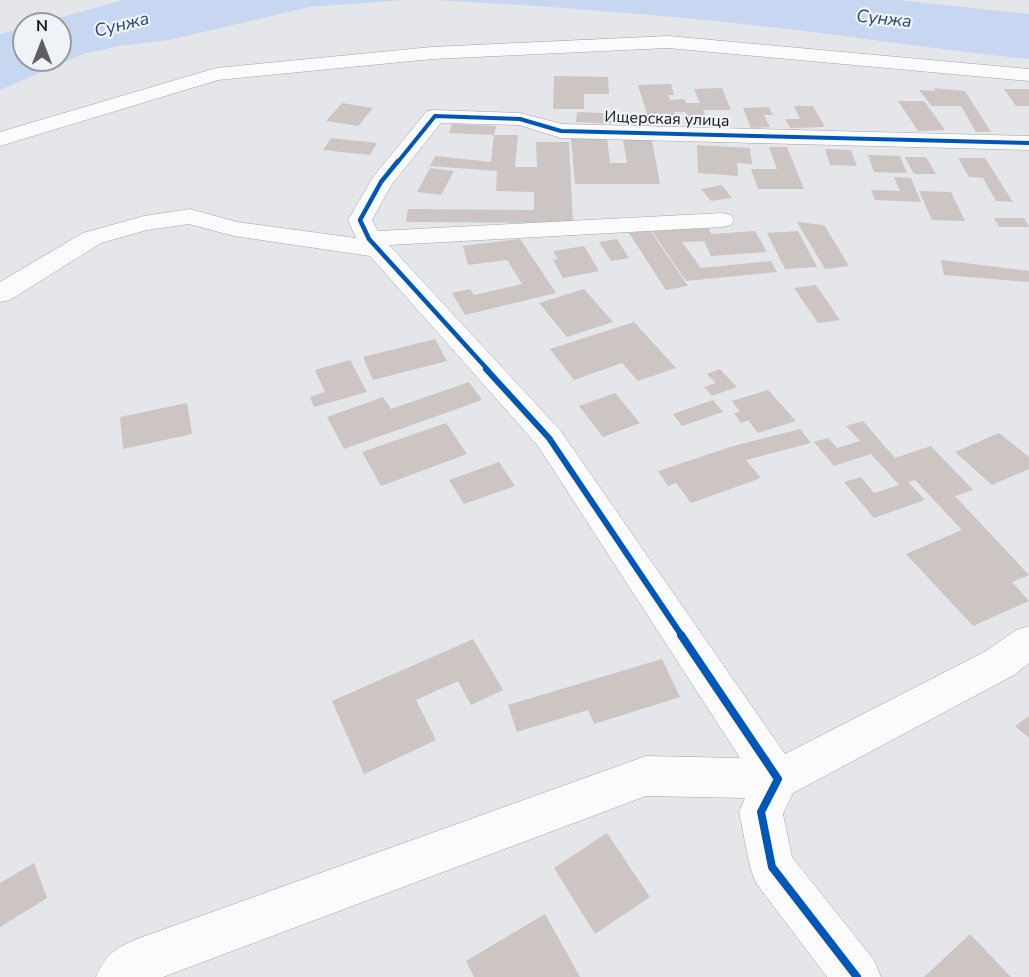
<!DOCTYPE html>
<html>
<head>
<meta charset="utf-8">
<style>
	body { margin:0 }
	#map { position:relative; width:1029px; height:977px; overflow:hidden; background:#e4e6e9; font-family:"Nunito Sans",sans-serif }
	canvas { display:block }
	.north { position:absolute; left:12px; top:12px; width:60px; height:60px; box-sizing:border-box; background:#eff3f8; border:2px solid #979b9e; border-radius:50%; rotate:0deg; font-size:16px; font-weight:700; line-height:24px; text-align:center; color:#141617 }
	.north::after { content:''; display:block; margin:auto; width:21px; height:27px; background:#5d5f60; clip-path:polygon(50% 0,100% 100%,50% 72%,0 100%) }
</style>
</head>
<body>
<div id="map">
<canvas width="1029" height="977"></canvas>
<div class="north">N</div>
</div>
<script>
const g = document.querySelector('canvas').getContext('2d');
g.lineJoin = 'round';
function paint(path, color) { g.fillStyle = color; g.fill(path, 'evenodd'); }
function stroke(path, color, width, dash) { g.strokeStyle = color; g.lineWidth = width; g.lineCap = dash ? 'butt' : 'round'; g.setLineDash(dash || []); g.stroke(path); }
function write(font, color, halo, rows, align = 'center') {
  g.font = font + ' "Nunito Sans",sans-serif'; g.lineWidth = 4.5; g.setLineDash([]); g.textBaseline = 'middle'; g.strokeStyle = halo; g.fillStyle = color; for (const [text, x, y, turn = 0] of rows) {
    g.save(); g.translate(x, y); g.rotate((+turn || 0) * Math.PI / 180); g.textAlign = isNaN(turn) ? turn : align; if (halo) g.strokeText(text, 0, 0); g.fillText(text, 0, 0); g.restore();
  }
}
paint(new Path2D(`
	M 123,0 L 404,0 L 310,7 L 169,40 L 119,46 L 83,54 L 0,90 L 0,34 L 24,28 L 24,60 L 60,60 L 60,24 L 37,24 Z
	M 435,0 L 898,0 L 1029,14 L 1029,59 C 959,52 890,42 821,33 C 693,17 564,7 435,0 Z`), '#c7d6f1');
paint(new Path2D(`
	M 554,76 L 608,77 L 609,94 L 584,94 L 584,109 L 553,109 Z
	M 671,84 L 674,95 L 668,95 L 670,100 L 684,99 L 686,103 L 700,103 L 694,89 L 722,88 L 731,110 L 703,110 L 707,120 L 723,120 L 726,125 L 691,126 L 686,112 L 674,112 L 678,123 L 650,124 L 638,85 Z
	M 934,88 L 965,91 L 991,132 L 976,132 L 961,106 L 932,106 L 919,90 L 936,91 Z
	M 1004,89 L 1029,89 L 1029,106 L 1016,106 Z
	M 898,101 L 924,101 L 945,130 L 918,131 Z
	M 342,103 L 373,108 L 358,126 L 326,121 Z
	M 794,106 L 813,106 L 825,127 L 790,128 L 785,119 L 800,119 Z
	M 769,107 L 773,115 L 764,115 L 770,127 L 751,128 L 743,108 Z
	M 577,112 L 624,114 L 623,124 L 576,122 Z
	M 452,124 L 496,126 L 494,135 L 518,135 L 515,167 L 537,167 L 536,142 L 569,142 L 573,223 L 406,222 L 408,209 L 534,210 L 534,192 L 496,191 L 497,171 L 430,166 L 435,156 L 491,162 L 494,135 L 449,133 Z
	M 331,138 L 377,143 L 370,155 L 323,150 Z
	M 571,139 L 607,139 L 610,163 L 627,163 L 623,140 L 652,140 L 660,184 L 575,184 Z
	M 697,145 L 750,148 L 752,164 L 737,163 L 738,176 L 698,173 Z
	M 769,147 L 787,147 L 804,189 L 758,189 L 751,169 L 777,169 Z
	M 825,149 L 851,150 L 857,166 L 830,165 Z
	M 868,155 L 900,156 L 907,173 L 874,172 Z
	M 905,157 L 926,157 L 936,174 L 914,174 Z
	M 958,158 L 985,158 L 1013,202 L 996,201 L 983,178 L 993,178 L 969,177 Z
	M 430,168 L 454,171 L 441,195 L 417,192 Z
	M 894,177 L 911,178 L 921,202 L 875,200 L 871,190 L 900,191 Z
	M 722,185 L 732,198 L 711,201 L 701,189 Z
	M 919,191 L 951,192 L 965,221 L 932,220 Z
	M 994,218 L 1024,218 L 1029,227 L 999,227 Z
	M 797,222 L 824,225 L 849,266 L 825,269 Z
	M 709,228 L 711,234 L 755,231 L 767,252 L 711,256 L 704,241 L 682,242 L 701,268 L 771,261 L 777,272 L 686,281 L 652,231 Z
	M 650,230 L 688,286 L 666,290 L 629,233 Z
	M 798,231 L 817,267 L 785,269 L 767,233 Z
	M 520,239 L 556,293 L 465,315 L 452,293 L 470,289 L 474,295 L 522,284 L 507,260 L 468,265 L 463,246 Z
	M 617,239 L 629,258 L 611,261 L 599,242 Z
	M 584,246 L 599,271 L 563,278 L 553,260 L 558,259 L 553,251 Z
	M 941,260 L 1029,271 L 1029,282 L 944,275 Z
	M 816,285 L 840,320 L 818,323 L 794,288 Z
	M 584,289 L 613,322 L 567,337 L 539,303 Z
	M 634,322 L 676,368 L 638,381 L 622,363 L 574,380 L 550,349 Z
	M 435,339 L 447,361 L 373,380 L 363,357 Z
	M 350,360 L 367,392 L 314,407 L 310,397 L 325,392 L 315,370 Z
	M 720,369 L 737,387 L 712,396 L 704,387 L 716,383 L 707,374 Z
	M 469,382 L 482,400 L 344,449 L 327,417 L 383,397 L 391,409 Z
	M 768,390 L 796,421 L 758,433 L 748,420 L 741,423 L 734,413 L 740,412 L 732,401 Z
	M 615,393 L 640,423 L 603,437 L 579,406 Z
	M 713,400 L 723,412 L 682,426 L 673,414 Z
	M 187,403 L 192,434 L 123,449 L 120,417 Z
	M 863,421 L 895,458 L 931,446 L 973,490 L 955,496 L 1029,575 L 1012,582 L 1029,601 L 973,626 L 906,554 L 962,530 L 915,480 L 908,482 L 925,500 L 874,518 L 844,482 L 861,477 L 874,493 L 899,485 L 871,454 L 834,466 L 814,442 L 828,438 L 837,448 L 860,441 L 846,426 Z
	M 446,423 L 467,454 L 381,486 L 362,452 Z
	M 800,429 L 811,443 L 746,460 L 761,478 L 691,503 L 676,483 L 668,486 L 658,471 L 730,447 Z
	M 999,433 L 1029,457 L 1029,469 L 992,485 L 955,452 Z
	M 499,462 L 515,486 L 464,504 L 449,480 Z
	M 473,639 L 503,690 L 471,705 L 458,681 L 416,700 L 436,740 L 364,774 L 332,701 Z
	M 662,659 L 680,697 L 594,724 L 588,710 L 517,732 L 508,705 Z
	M 1029,716 L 1029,738 L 1015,726 Z
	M 607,833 L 650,897 L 595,934 L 554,868 Z
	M 34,863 L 47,898 L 0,927 L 0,883 Z
	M 545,914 L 580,977 L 474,977 L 466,961 Z
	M 970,934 L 1011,977 L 924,977 Z`), '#cdc4c4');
const minor = new Path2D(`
	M 668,36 L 1029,69 L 1029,81 L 668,48 L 432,59 L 218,80 L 0,146 L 0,132 L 216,68 L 432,47 Z
	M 435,110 L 520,113 L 562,124 L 1029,136 L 1029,150 L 561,138 L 519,125 L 441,123 L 392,184 L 372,220 L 378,231 L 722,213 L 731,215 L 734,220 L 731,225 L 722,227 L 389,245 L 560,430 L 785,754 L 986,651 L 1016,630 L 1029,626 L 1029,663 L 1014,675 L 793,793 L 783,814 L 792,857 L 874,960 L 881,977 L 827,977 L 756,883 L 750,867 L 739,812 L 745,798 L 646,796 L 163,977 L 96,977 C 105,955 115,948 137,939 L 646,756 L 740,758 L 538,446 L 370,256 L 234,236 L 189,224 L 147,230 L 101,243 L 10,300 L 0,302 L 0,282 L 83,233 L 144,216 L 190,209 L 237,222 L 356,238 L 348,220 L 373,177 L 427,111 Z`);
stroke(minor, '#a1a3a5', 1);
paint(minor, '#fbfbfc');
stroke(new Path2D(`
	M 397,163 L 435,116 L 520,119 L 561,131 L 1029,143`), '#0057b8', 4);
stroke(new Path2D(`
	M 398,161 L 381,182 L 360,220 L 369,239 L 488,370`), '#0057b8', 4.5);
stroke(new Path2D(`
	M 486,369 L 549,438 L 682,636`), '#0057b8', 6);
stroke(new Path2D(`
	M 681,635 L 778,779 L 761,812 L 772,867 L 857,977`), '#0057b8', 8);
write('16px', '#141617', '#eff3f8', [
	["Ищерская улица",667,120,2]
]);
write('italic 18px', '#2b4474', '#eff3f8', [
	["Сунжа",884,20,6],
	["Сунжа",122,26,-14]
]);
</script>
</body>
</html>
